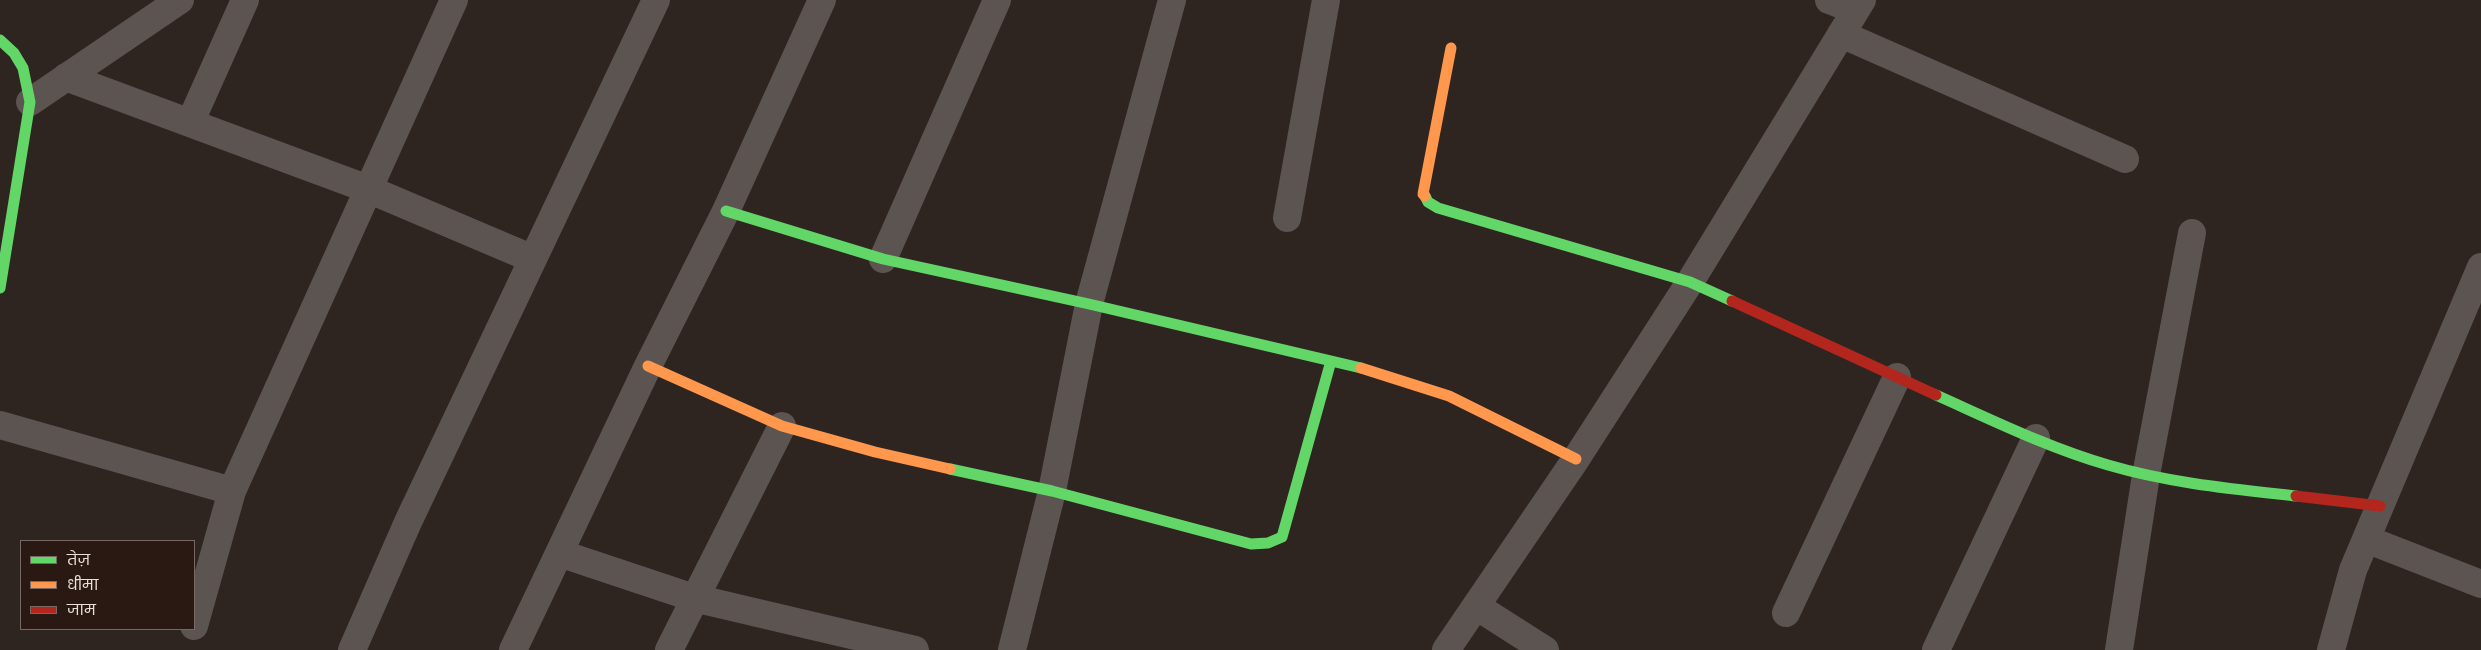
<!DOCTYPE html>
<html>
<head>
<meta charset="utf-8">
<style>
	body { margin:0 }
	#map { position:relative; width:2481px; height:650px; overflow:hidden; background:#2e2521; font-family:Poppins,"Noto Sans Devanagari",sans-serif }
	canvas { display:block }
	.legend { position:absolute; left:20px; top:540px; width:175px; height:90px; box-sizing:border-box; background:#291912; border:1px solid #766862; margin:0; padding:6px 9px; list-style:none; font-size:15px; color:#eaded9 }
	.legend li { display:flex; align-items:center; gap:10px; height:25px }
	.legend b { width:25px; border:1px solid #766862 }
</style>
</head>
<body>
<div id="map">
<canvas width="2481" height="650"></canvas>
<ul class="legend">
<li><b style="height:6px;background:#63d668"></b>तेज़</li>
<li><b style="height:6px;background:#ff974d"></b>धीमा</li>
<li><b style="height:6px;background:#b3261e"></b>जाम</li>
</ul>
</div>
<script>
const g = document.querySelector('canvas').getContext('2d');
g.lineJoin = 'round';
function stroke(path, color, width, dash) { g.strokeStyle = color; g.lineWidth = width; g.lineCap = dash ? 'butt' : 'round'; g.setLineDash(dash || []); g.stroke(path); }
stroke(new Path2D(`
	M 1829,0 L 1855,10
	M 1841,34 L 2125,159
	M 66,77 L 368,189 L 533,259
	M 30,102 L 180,0
	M 190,123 L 245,0
	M 1287,218 L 1326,0
	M 883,259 L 997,0
	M 0,425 L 232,491
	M 2366,539 L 2481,584
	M 559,553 L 694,598 L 915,650
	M 1476,606 L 1545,650
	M 1786,613 L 1897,377
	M 194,626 L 232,491 L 454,0
	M 352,650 L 408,522 L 656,0
	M 513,650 L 648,366 L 726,211 L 822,0
	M 669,650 L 782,426
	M 1012,650 L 1052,491 L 1089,304 L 1172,0
	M 1446,650 L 1576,459 L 1690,282 L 1862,0
	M 1936,650 L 2036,438
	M 2119,650 L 2146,475 L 2192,233
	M 2331,650 L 2353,570 L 2481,267`), '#5c5451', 28);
stroke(new Path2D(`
	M 0,40 L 14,53 L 23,68 L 30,102 L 0,288
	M 1425,196 L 1428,202 L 1438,208 L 1690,282 L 1732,301
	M 726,211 L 883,259 L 1089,304 L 1361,368
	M 1936,395 C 1992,420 2049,448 2108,465 C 2169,483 2233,489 2296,496
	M 950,469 L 1052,491 L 1251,544 L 1268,543 L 1282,537 L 1331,361`), '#63d668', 11);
stroke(new Path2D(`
	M 1425,196 L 1423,194 L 1451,48
	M 648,366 L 782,426 L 875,452 L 950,469
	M 1361,368 L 1449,396 L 1576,459`), '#ff974d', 11);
stroke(new Path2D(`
	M 1732,301 L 1936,395
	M 2296,496 L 2380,506`), '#b3261e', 11);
</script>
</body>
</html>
